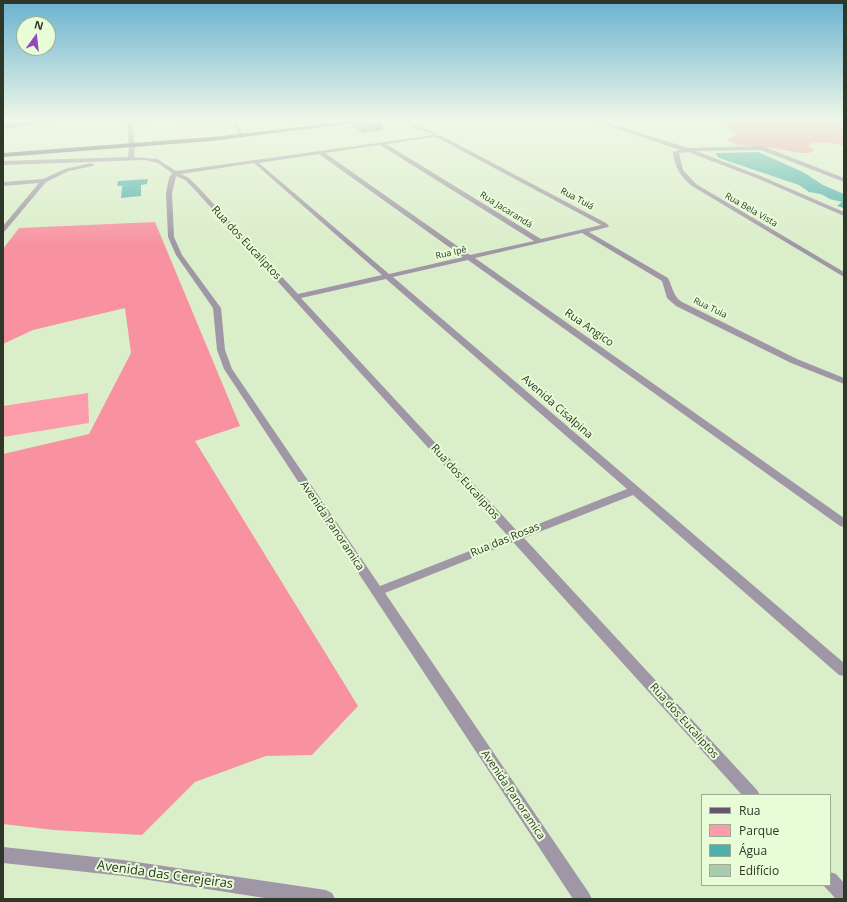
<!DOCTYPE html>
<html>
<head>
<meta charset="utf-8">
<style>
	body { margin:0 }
	#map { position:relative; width:847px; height:902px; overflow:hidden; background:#dbeeca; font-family:"Open Sans",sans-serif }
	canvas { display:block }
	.frame { position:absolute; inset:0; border:4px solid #2f3728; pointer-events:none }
	.legend { position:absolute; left:701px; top:794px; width:130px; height:92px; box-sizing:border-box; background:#e8fcd7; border:1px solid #9ead91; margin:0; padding:5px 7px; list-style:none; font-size:12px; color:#2f3728 }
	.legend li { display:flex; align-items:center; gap:8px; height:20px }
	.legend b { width:20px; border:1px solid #9ead91 }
	.north { position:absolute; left:16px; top:16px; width:40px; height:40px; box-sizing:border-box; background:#e8fcd7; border:1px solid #9ead91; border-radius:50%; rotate:15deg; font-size:11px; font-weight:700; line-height:16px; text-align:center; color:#2f3728 }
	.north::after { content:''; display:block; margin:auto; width:14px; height:18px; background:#924abd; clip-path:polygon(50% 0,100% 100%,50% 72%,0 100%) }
</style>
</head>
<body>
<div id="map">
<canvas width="847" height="902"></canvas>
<div class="frame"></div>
<ul class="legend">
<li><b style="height:5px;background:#655670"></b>Rua</li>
<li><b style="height:11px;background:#fc9caa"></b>Parque</li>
<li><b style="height:11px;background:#4db0ab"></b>Água</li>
<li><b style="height:11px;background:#a9cbb0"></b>Edifício</li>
</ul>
<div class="north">N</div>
</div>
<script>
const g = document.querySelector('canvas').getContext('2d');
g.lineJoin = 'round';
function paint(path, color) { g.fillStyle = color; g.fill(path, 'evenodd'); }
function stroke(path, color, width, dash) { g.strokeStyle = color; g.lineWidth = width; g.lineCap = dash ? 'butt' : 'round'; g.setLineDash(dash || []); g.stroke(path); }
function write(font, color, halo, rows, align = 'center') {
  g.font = font + ' "Open Sans",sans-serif'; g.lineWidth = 4; g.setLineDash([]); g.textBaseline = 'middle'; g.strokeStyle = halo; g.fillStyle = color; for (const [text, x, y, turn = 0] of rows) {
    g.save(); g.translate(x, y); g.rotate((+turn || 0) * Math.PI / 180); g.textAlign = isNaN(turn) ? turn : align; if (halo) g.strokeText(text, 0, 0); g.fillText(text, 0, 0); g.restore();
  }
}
paint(new Path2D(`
	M 176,119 L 226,119 L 230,126 L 179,131 Z`), '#cee4ba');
paint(new Path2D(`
	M 88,393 L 89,423 L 3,437 L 3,406 Z`), '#fc9caa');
paint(new Path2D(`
	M 715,119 L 844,119 L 844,146 C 832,142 821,141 809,144 L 811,148 L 815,150 L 809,153 L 802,153 L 767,147 L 738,145 L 728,141 L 728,139 L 737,135 L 736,133 Z
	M 155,222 L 240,426 L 195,441 L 358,706 L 312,755 L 266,756 L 195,782 L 142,835 L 54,830 L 3,824 L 3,454 L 89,434 L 131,353 L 125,308 L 33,330 L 3,344 L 3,249 L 19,228 Z`), '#f892a1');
paint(new Path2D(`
	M 758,152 L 803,172 L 823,185 L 844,194 L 844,208 L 837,206 L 842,202 L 830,199 L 821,194 L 809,192 L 799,185 L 719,158 L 715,153 Z
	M 148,179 L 147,184 L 141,185 L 141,196 L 121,198 L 122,186 L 133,185 L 117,186 L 118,181 Z`), '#4db0ab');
stroke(new Path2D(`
	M 3,128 L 60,119`), '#4db0ab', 2.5);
paint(new Path2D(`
	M 406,119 L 409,119 L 414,122 L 414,126 L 416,126 L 435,132 L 436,136 L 434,137 L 433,134 L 412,127 L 412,123 Z`), '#a097a6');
paint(new Path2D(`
	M 37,119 L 48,119 L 3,127 L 3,125 Z
	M 127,119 L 131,119 L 132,121 L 173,119 L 132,124 L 135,146 L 134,157 L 157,159 L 176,171 L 435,135 L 442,136 L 606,223 L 609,226 L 608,227 L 589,232 L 668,278 C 673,288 673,296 682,302 L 797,359 L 844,378 L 844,384 L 791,363 L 676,306 L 667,298 L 662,281 L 582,233 L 475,258 L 844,518 L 844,527 L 840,526 L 468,260 L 393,277 L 844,663 L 844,676 L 839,675 L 633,495 L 524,538 L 757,790 L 760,795 L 742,795 L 513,542 L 385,593 L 589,893 L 592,899 L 573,899 L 224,369 L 217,350 L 213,308 L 176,255 L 168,237 L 166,193 L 169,178 L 172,173 L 158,163 L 145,160 L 3,165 L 3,161 L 128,157 L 129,146 ZM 435,137 L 438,138 L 601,225 L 541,239 L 386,144 ZM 380,145 L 534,241 L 470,255 L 325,153 ZM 319,154 L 463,257 L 389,274 L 259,163 ZM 254,163 L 382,275 L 298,294 L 198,187 L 189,178 L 181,174 ZM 176,176 L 185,180 L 194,189 L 508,536 L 380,586 L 232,369 L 225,350 L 221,308 L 182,255 L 174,237 L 172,193 ZM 386,279 L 627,489 L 518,532 L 301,298 Z
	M 231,119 L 235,119 L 244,137 L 240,137 Z
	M 334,119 L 339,119 L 344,124 L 340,125 Z
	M 589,119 L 596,119 L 688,148 L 762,146 L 844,178 L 844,182 L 761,150 L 696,151 L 763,177 L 844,212 L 844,216 L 759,179 L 688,152 L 679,153 L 683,170 L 696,184 L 844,272 L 844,277 L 692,186 C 680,176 675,168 673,152 L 680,150 Z
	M 91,163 L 94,165 L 93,166 L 69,171 L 46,182 L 5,231 L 3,232 L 3,226 L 39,183 L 3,186 L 3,182 L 43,179 L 65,169 Z
	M 3,847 L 123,860 L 326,890 L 332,893 L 335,899 L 271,899 L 123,876 L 3,863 Z
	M 830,872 L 836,874 L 844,883 L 844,899 L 836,899 L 824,886 L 830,885 Z`), '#a097a6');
paint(new Path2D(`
	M 369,119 L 384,119 L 212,141 L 3,157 L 3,153 L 212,137 Z`), '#655670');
paint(new Path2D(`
	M 346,119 L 372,119 L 383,130 L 362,133 L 352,125 L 352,119 L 347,120 Z`), '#91af97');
paint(new Path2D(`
	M 382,125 L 383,130 L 362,133 L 362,128 Z`), '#768e7b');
const building = new Path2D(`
	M 352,119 L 372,119 L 382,125 L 362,128 Z`);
paint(building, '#a9cbb0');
stroke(building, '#768e7b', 1);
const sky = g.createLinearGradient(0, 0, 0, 245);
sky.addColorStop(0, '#6ab2d0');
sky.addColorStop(0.49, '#eff7e7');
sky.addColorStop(1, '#eff7e700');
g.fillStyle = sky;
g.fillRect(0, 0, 847, 245);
write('9px', '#2f3728', '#e8fcd7', [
	["Rua Tuiá",577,199,28],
	["Rua Jacarandá",506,210,32],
	["Rua Bela Vista",751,210,30],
	["Rua Ipê",451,253,-13],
	["Rua Tuia",710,308,26]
]);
write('11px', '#2f3728', '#e8fcd7', [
	["Rua dos Eucaliptos",246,243,47],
	["Rua Angico",589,328,35],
	["Avenida Cisalpina",557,407,41],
	["Rua dos Eucaliptos",465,482,48],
	["Avenida Panoramica",332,526,56],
	["Rua das Rosas",505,540,-22],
	["Rua dos Eucaliptos",684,721,48],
	["Avenida Panoramica",513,795,56]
]);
write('13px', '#2f3728', '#e8fcd7', [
	["Avenida das Cerejeiras",165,875,8]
]);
</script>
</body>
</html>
